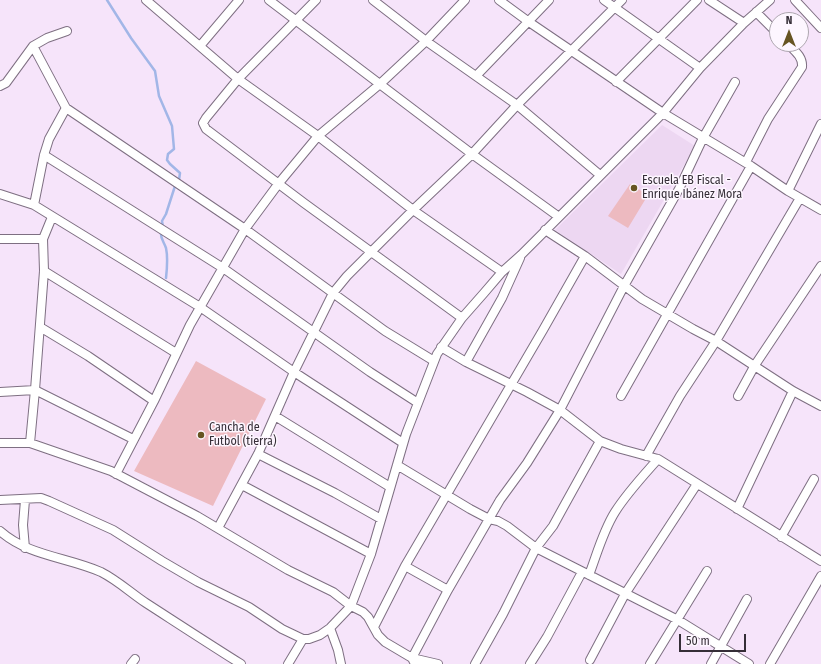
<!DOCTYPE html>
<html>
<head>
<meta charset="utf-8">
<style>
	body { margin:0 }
	#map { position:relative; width:821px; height:664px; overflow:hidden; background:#f6e4fa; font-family:"Fira Sans Condensed",sans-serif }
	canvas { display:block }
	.north { position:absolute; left:769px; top:12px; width:40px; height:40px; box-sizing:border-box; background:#fdf6ff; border:1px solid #ada6af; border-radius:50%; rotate:0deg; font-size:11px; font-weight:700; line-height:16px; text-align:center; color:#352e37 }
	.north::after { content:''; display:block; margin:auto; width:14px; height:18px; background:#665422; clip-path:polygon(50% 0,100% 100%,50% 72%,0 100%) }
	.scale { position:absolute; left:679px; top:634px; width:67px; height:18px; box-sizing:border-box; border:2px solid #352e37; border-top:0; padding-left:5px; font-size:12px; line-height:14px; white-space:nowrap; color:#352e37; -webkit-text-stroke:3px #fdf6ff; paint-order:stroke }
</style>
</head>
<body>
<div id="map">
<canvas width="821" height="664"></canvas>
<div class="north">N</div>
<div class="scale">50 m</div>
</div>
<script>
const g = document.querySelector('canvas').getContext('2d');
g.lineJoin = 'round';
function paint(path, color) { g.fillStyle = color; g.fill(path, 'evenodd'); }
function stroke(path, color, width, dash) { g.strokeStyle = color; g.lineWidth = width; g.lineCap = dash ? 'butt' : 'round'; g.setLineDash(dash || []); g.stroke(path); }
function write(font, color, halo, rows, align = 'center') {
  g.font = font + ' "Fira Sans Condensed",sans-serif'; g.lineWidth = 3; g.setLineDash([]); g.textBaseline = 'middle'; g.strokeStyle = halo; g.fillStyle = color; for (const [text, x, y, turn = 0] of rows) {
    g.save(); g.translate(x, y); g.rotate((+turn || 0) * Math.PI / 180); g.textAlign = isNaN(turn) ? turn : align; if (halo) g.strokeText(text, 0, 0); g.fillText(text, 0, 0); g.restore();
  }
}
paint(new Path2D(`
	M 662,125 L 695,146 L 621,274 L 555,230 Z`), '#edd7f2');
paint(new Path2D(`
	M 630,184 L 648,195 L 628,228 L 608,216 Z
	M 196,361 L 266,399 L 213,506 L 134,471 Z`), '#edbac0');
stroke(new Path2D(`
	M 107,0 L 131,38 L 155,71 L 159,96 L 172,126 L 174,149 L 168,154 L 167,160 L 170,164 L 180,173 L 179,180 L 175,186 L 166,214 L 162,221 L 163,227
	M 161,232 C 160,238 164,242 166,248 C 168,257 167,269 166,278`), '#a2b6e7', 2.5);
const street = new Path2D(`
	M 146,0 L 238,79 L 318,136 L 413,210 L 502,272
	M 269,0 L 472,154 L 559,217
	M 316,0 L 238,79 L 206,118 L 203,123 L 206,129 L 304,203 L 462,318
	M 373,0 L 426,41 L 517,105 L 600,175
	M 499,0 L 529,22 L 663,113 L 751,166 L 788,191 L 821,210
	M 604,0 L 700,68
	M 709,0 L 744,23
	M 795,0 L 821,28
	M 756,12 L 777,33
	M 33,46 L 66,108 L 49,139 L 44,155 L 34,205
	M 200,46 L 239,0
	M 476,76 L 549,0
	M 616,82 L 697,0
	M 0,86 L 6,83 L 33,46 L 47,38 L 67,31
	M 66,108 L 245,229 L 385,331 L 434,361
	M 44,155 L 150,222 L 223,268 L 370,372 L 418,403
	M 746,162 L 768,119 L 802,67 C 803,57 795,51 788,44
	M 788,191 L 821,124
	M 0,194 L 34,205 L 200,307 L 294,372 L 403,443
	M 545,230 L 585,256 L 642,299 L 693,329 L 716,341 L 793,391 L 821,406
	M 0,239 L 43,239
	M 44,271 L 176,353
	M 40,327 L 88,356 L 154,401
	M 441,347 L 466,362 L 527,392 L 560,410 L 600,441 L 621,449 L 658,459 L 821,561
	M 466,362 L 502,298 L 520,258
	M 0,392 L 35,390 L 133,439
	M 621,396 L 751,166
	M 738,396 L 755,365 L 821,266
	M 275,416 L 390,487
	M 0,443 L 30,443 L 111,471 L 197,516 L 288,570 L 333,592 L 351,606 L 363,612 L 368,617 L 378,635 L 385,642 L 412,658 L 438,664
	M 30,443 L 35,390 L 44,271 L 43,239 L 52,217
	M 258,454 L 335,493 L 381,519
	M 646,456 L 680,396 L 716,341 L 800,198
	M 397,465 L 470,509 L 489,519 L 498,521 L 507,526 L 536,548 L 678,620 L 749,664
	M 116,474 L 154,401 L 190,325 L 245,229 L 279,183 L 318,136 L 380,84 L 426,41 L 465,0
	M 242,485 L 371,554
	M 0,500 L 41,498 L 49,501 L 113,530 L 162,561 L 198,582 L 249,607 L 282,629 L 303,639
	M 737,509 L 793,391
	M 218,528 L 258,454 L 294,372 L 333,293 L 347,276 L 413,210 L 472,154 L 517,105 L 622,0
	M 0,531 C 28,556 67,557 101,572 C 117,580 131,593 146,603 C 177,623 209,644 241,664
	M 781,537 L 814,479
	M 25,548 L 23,525 L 25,500
	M 405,566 L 448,590
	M 589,575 C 597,554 603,531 615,512 C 627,493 643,476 658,459
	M 374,627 L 405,566 L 543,330 L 585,256
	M 330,628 L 338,650 L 341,664
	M 590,660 L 625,594 L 697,484
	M 131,664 L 135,659
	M 288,664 L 303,639 L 309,639 L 320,635 L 330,628 L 351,606 L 371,554 L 406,434 L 437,354 L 462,318 L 484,293 L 502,272 L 521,255 L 663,113 L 700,68 L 744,23 L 770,0
	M 415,664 L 412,658 L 448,590 L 500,500 L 527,463 L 560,410 L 624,286 L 679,189 L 703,138 L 735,82
	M 475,664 L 503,614 L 536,548 L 553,526 L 564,506 L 600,441
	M 530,664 L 547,637 L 582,572
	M 650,664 L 707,571
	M 711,664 L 747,599
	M 770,664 L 821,576`);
stroke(street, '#7e6f82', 10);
stroke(street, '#fff', 8);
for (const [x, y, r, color] of [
	[634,188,4,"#665422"],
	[201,435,4,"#665422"]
]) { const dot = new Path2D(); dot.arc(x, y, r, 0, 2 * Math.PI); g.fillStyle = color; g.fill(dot); stroke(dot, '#fdf6ff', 1.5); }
write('12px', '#352e37', '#fdf6ff', [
	["Escuela EB Fiscal -",642,181],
	["Enrique Ibánez Mora",642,195],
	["Cancha de",209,428],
	["Futbol (tierra)",209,442]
], 'left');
</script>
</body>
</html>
